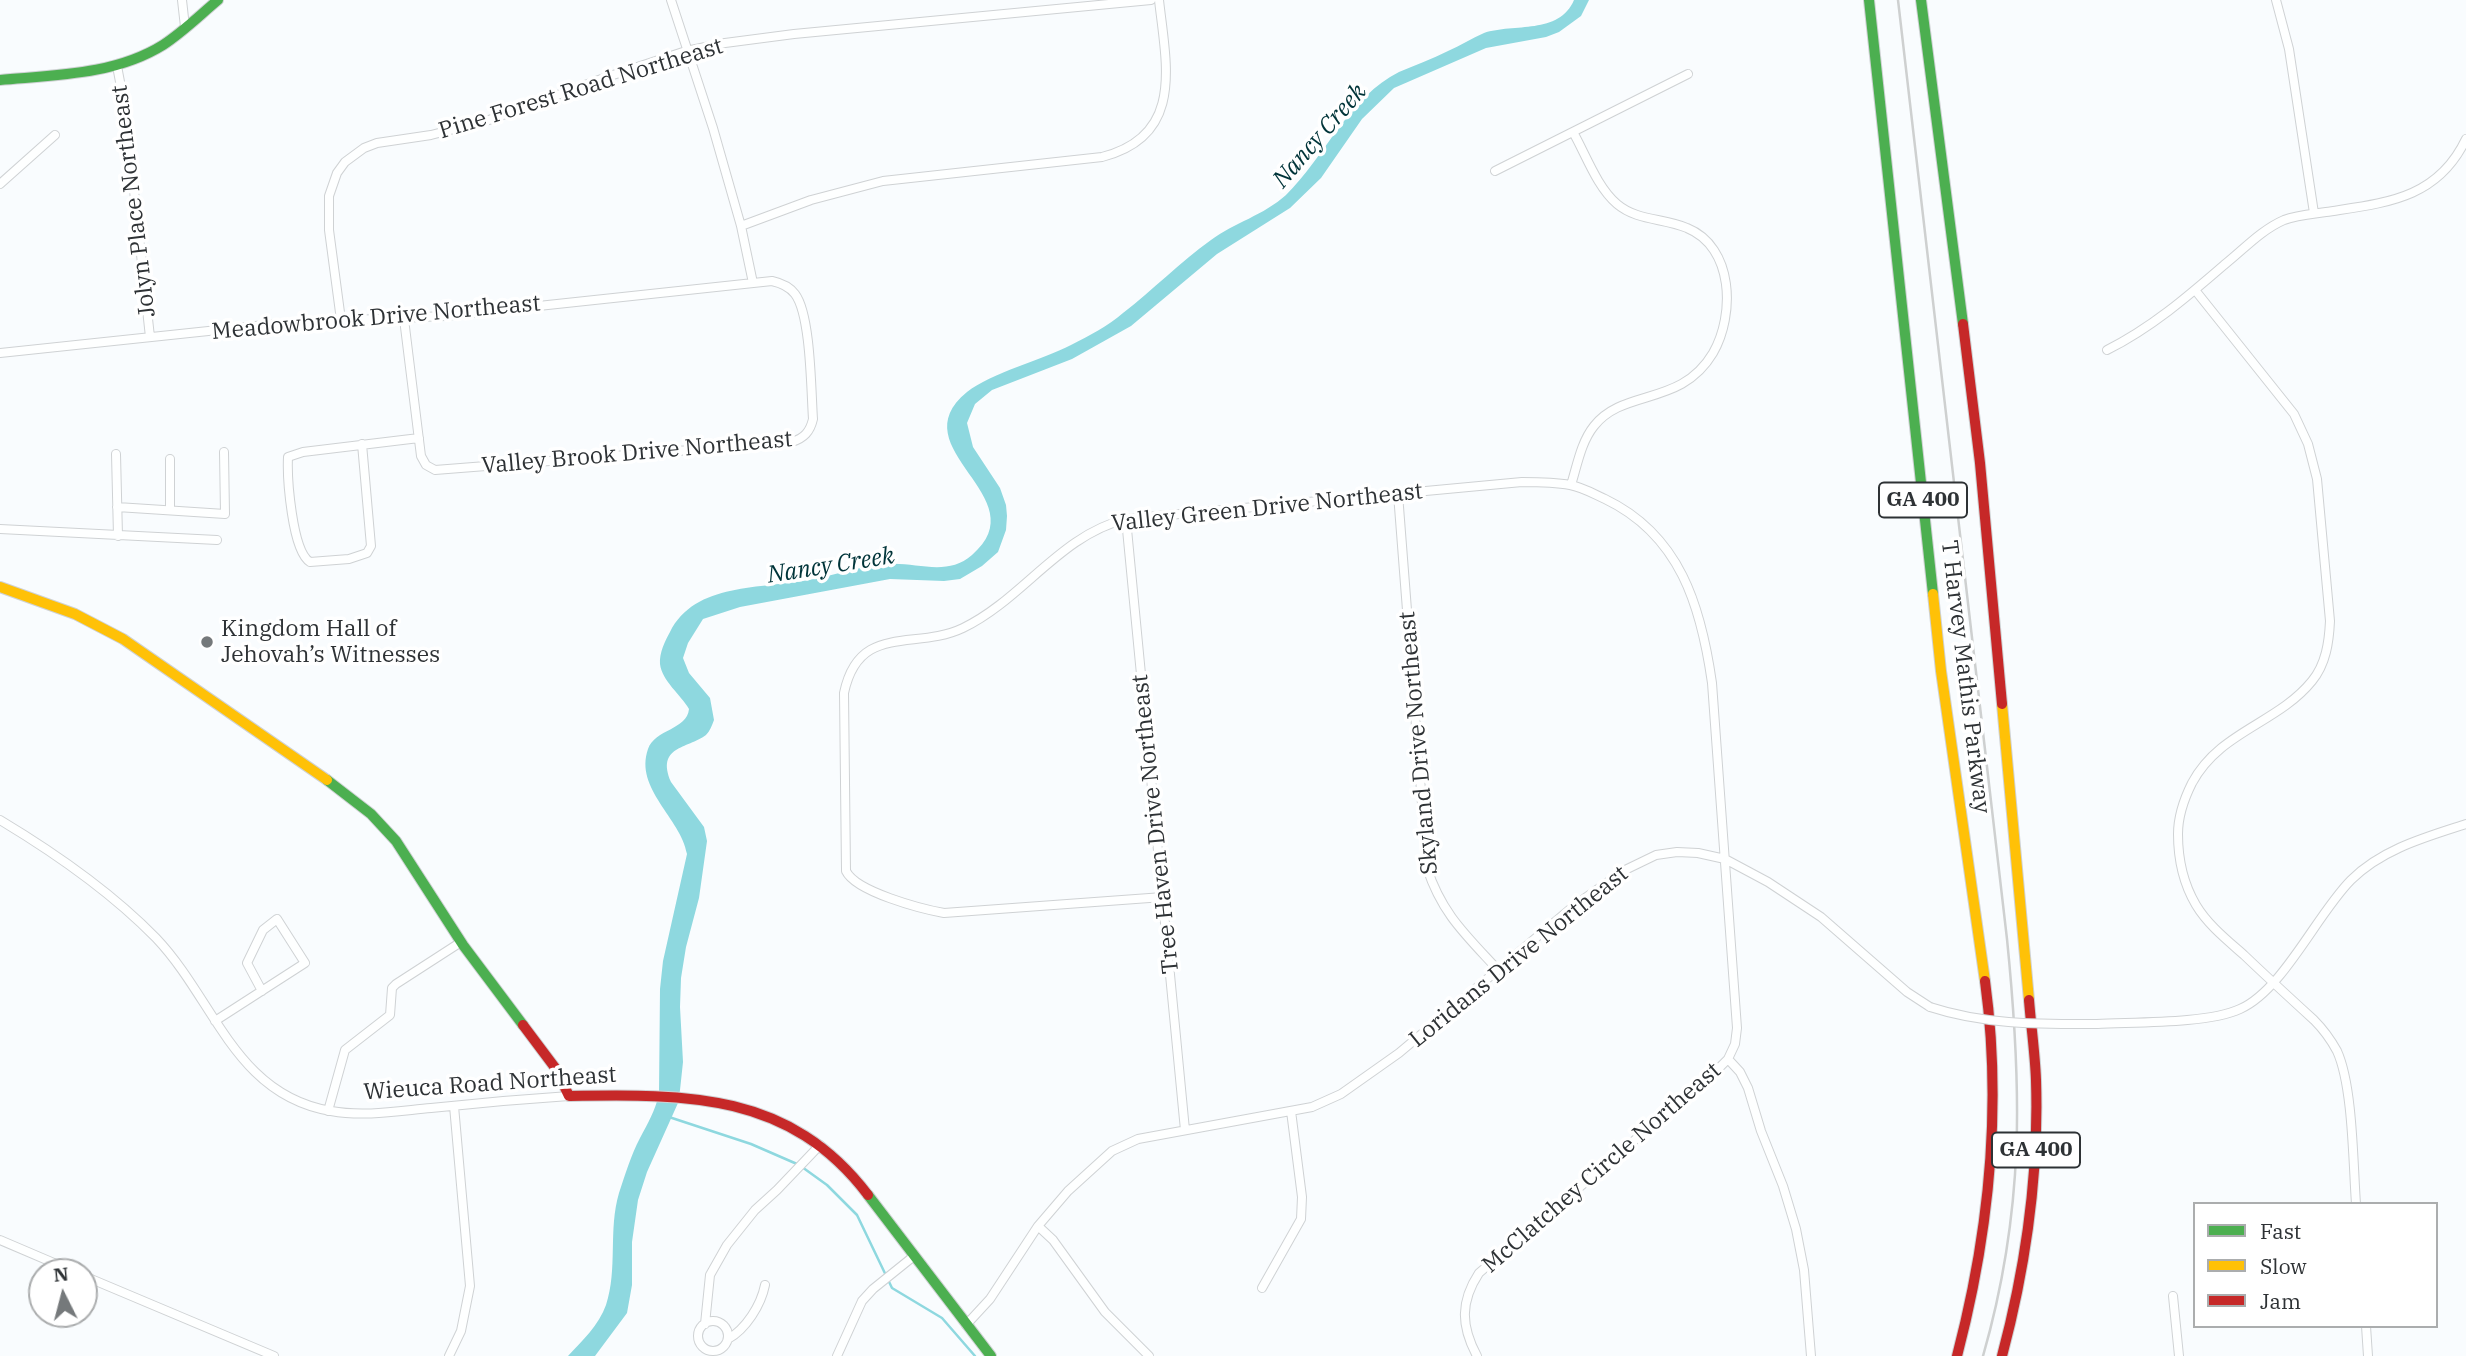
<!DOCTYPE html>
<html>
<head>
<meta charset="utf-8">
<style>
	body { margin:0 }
	#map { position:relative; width:2466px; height:1356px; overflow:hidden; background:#f9fcfe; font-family:"IBM Plex Serif",serif }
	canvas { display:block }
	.legend { position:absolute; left:2193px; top:1202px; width:245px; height:126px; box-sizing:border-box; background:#fff; border:2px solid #abadae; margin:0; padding:9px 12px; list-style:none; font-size:21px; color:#2e3235 }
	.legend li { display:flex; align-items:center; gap:14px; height:35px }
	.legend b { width:35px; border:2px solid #abadae }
	.north { position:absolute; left:28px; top:1258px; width:70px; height:70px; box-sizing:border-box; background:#fff; border:2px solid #abadae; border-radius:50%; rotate:354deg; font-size:19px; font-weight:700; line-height:28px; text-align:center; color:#2e3235 }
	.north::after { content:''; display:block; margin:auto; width:24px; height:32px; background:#75797b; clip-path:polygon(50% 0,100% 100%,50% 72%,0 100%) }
</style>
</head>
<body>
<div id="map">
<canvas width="2466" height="1356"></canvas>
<ul class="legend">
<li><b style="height:9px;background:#4caf50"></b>Fast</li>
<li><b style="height:9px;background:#ffc107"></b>Slow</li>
<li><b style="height:9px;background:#c62828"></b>Jam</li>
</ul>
<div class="north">N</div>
</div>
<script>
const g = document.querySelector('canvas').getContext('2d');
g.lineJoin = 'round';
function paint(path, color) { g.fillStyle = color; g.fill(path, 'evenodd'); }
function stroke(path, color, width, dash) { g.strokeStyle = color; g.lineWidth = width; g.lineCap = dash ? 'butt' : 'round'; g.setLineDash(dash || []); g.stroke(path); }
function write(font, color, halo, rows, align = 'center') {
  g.font = font + ' "IBM Plex Serif",serif'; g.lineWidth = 7; g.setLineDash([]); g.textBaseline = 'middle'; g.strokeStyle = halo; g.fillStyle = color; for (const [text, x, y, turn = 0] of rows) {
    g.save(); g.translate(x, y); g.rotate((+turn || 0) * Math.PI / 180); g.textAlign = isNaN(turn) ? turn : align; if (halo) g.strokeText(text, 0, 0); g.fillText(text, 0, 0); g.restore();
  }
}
paint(new Path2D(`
	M 1574,0 L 1589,0 L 1581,16 L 1559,32 L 1546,37 L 1486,48 L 1394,88 L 1362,119 L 1321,178 L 1290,208 L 1217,254 L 1131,326 L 1072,359 L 992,390 L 975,404 L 967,423 L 973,447 L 1000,488 L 1006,505 L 1007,516 L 1006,530 L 998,552 L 982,566 L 960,579 L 944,581 L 890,579 L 740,607 L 703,619 L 688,643 L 683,658 L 689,673 L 710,698 L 714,720 C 712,725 710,731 706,735 C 687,749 656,746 671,782 L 704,827 L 707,841 L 699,898 L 686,947 L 681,978 L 680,1007 L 683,1062 L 680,1090 L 678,1103 L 647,1172 L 638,1200 L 632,1242 L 632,1285 L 627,1313 L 595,1356 L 568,1356 C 582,1341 599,1325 606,1305 C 618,1269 608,1230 619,1193 C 625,1175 631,1155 640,1138 C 648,1123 655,1111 659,1094 L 660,989 L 663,961 L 687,854 C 681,818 634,789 648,749 C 655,729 687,730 689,709 C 681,695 662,681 660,664 C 659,653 665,641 670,632 C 695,582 762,589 809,580 C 835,575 861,566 888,564 C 917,562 947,577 972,555 C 1040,497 897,449 967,392 C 991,373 1042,360 1071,345 C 1089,336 1108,326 1123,313 C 1153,290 1180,262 1211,240 C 1234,223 1264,215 1286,195 C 1324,158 1350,96 1399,72 C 1415,65 1432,59 1448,51 C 1460,46 1472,38 1484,33 C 1514,23 1559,35 1574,0 Z`), '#8ed8df');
stroke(new Path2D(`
	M 669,1117 L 751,1144 L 797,1164
	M 802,1167 L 827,1185 L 857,1215 L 892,1288 L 942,1318 L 975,1356`), '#8ed8df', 2.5);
const street = new Path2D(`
	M 182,0 L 185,27
	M 671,0 L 713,128 L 741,226 L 753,283
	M 2276,0 L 2289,49 L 2314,213
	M 117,66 L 125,108 L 150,337
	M 1495,171 L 1688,74
	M 0,184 L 55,135
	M 741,226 L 811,200 L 883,181 L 1102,157 C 1185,136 1166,64 1159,0
	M 2195,290 L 2294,414 L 2308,444 L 2317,479 L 2330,621 C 2329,642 2326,664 2312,681 C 2277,724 2220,731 2192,783 C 2184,799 2178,816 2178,834 C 2178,859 2183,883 2196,905 C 2208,925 2227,940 2244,955 C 2267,977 2291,999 2314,1020 C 2323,1029 2331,1040 2337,1051 C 2353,1086 2353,1163 2356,1204
	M 341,320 L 329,230 L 329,196 L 337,173 L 345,162 L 364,148 L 377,143 L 431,135 L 489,120 L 607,77 L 686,51 L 725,43 L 794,34 L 1151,0
	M 2107,350 C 2151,328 2187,297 2224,265 C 2243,250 2261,230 2284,220 C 2297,215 2312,214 2326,212 C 2384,203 2437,200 2466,139
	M 0,353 L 284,323 L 445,316 L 772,281 C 781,283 789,286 795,294 C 811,315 811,391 813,419 C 810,432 804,438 792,442 L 435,470 L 426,465 L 421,456 L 404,319
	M 362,444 L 371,546 L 367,553 L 349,559 L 310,562 C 292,551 287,478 288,457 L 303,452 L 419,438
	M 116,454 L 118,536
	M 1571,485 C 1577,466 1581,442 1594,426 C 1624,388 1681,407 1713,353 C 1735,315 1734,247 1687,228 C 1664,218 1637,221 1617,204 C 1597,187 1586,155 1573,132
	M 1398,494 L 1427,868 C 1442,914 1466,935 1498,970
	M 117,507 L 225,514 L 224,452
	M 170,510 L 170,459
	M 1126,519 L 1185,1130
	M 0,529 L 217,540
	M 0,820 C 55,853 111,892 156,938 C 215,1000 235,1095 331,1111 C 364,1117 398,1111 431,1108 C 477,1103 523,1099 569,1096
	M 1163,897 L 944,913 C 922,909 856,892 846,871 L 844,693 C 859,622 915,651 963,628 C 1023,599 1060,535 1126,519 L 1522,482 C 1538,482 1554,482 1570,485 C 1582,487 1594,494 1605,499 C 1680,535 1701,606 1712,683 L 1737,1028 L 1735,1044 L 1728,1059
	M 215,1021 L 305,963 L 277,919 L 263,930 L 247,963 L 262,991
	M 2097,1024 C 2135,1022 2207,1024 2240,1009 C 2283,990 2317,914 2351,880 C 2382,849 2426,837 2466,824
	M 328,1111 L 345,1050 L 390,1015 L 392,988 L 396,984 L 461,942
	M 1038,1226 L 1053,1240 L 1105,1312 L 1149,1356
	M 0,1240 L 75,1272
	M 84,1276 L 274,1356
	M 1262,1288 L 1301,1219 L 1302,1197 L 1291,1111
	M 2173,1296 L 2179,1356
	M698 1336a15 15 0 1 1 30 0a15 15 0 1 1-30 0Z
	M 705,1324 L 710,1275 L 727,1245 L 755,1210 L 777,1190 L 820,1145
	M 966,1325 L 990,1299 L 1038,1226 L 1068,1191 L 1112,1151 L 1138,1139 L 1312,1107 L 1341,1094 L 1399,1053 L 1575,905 L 1625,870 L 1656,855 L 1677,852 L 1698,853 L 1725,859 L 1768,882 L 1821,917 L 1907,992 L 1930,1007
	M 2366,1326 L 2368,1356
	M 728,1339 C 746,1329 761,1305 765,1285
	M 449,1356 L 461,1331 L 470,1286 L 454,1106
	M 837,1356 L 862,1301 L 873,1289 L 914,1256
	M 1477,1356 C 1461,1326 1460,1302 1479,1273 L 1718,1069 L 1728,1059 L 1740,1072 L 1748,1088 L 1761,1131 L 1783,1186 L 1796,1229 L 1804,1270 L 1811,1356`);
const fast = new Path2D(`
	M 1869,0 L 1933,594
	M 1921,0 L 1963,324
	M 0,80 C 55,75 115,75 163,45 C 183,32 200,15 218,0
	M 327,780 L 371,814 L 396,841 L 463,945 L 523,1025
	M 868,1195 L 991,1356`);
const slow = new Path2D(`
	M 0,587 L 75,614 L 123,639 L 327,780
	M 1933,594 L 1941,671 L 1985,981
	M 2002,704 L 2029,1000`);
const jam = new Path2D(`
	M 1963,324 L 1980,463 L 2002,704
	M 523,1025 L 556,1069 L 569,1096 C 686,1094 790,1092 868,1195
	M 1957,1356 C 1989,1234 2002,1106 1985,981
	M 2002,1356 C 2026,1266 2039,1173 2036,1080 C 2035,1053 2031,1026 2029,1000`);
stroke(street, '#cfd2d4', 10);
stroke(fast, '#cfd2d4', 12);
stroke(slow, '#cfd2d4', 12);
stroke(jam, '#cfd2d4', 12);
stroke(street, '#feffff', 8);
stroke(fast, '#4caf50', 10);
stroke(slow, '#ffc107', 10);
stroke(jam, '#c62828', 10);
stroke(new Path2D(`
	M 1898,0 L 2007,939 C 2022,1088 2025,1210 1983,1356`), '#ced0d0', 2.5);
const streetBridge = new Path2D(`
	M 1930,1007 C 1985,1025 2040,1024 2097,1024`);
stroke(streetBridge, '#cfd2d4', 10, []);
stroke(streetBridge, '#feffff', 8);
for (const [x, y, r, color] of [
	[207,642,7,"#75797b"]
]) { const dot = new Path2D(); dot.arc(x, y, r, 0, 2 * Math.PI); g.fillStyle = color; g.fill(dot); stroke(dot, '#fff', 2.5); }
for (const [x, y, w] of [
	[1923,500,88],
	[2036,1150,88]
]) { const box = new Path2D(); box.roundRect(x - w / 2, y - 17.5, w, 35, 5); g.fillStyle = '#fff'; g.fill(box); stroke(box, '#2e3235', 2); }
write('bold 21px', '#2e3235', null, [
	["GA 400",1923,500],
	["GA 400",2036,1150]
]);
write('23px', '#2e3235', '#fff', [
	["Pine Forest Road Northeast",581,89,-17],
	["Jolyn Place Northeast",134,201,-97],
	["Meadowbrook Drive Northeast",376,318,-5],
	["Valley Brook Drive Northeast",637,453,-5],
	["Valley Green Drive Northeast",1267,508,-6],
	["T Harvey Mathis Parkway",1965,677,83],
	["Skyland Drive Northeast",1419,743,-95],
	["Tree Haven Drive Northeast",1156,824,-96],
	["Loridans Drive Northeast",1519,957,-39],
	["Wieuca Road Northeast",490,1084,-4],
	["McClatchey Circle Northeast",1602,1168,-41]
]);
write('23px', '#2e3235', '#fff', [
	["Kingdom Hall of",221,629],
	["Jehovah’s Witnesses",221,655]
], 'left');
write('italic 24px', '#003439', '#fff', [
	["Nancy Creek",1320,136,-49],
	["Nancy Creek",831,566,-9]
]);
</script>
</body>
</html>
